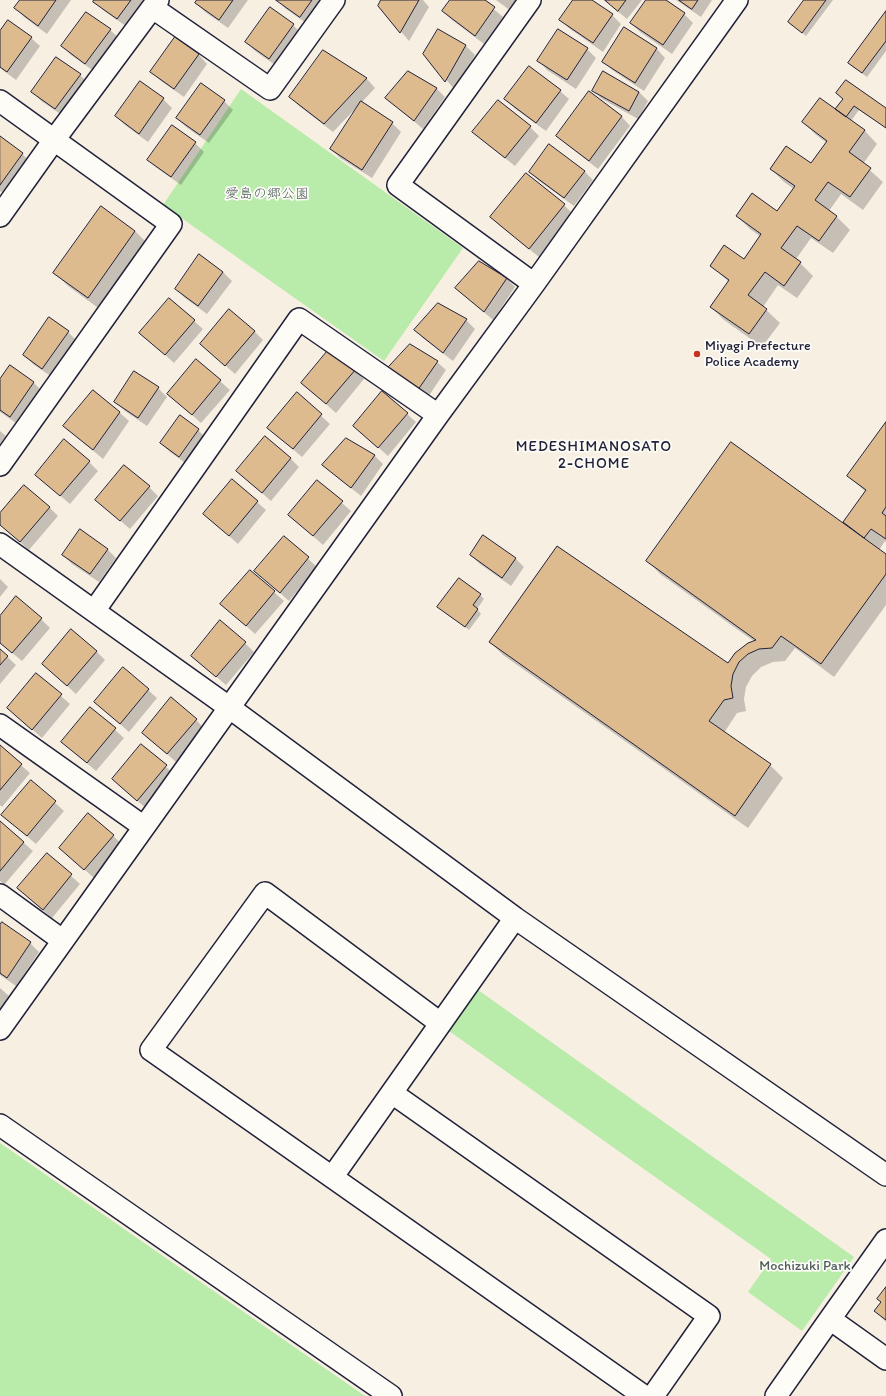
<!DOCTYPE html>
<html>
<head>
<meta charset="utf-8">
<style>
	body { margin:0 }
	canvas { display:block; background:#f7efe2 }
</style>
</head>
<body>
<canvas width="886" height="1396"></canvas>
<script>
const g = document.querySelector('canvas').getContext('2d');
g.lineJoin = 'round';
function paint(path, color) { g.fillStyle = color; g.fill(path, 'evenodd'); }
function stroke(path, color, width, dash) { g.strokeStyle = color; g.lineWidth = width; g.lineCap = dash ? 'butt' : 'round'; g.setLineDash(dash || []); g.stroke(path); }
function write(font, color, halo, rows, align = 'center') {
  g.font = font + ' Itim,"Klee One",sans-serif'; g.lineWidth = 3.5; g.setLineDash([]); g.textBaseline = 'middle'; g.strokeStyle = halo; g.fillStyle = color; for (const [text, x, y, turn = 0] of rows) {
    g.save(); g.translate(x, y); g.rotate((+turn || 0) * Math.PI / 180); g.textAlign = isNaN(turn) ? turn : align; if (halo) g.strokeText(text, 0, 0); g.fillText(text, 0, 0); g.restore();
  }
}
paint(new Path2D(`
	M 241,89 L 463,248 L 384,361 L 163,205 Z
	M 478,990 L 854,1257 L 802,1331 L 748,1292 L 771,1259 L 449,1031 Z
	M 0,1143 L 365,1396 L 0,1396 Z`), '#b9ebaa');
paint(new Path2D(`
	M 21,0 L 71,0 L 47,34 L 24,17 L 16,8 Z
	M 96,0 L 146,0 L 127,27 L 103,10 L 95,2 Z
	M 198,0 L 248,0 L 228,28 L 205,12 L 196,3 Z
	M 277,0 L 327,0 L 309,25 L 286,9 Z
	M 382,0 L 423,0 L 429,7 L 409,41 L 379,5 Z
	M 451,0 L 483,0 L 503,17 L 484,44 L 452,20 L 443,11 Z
	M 496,0 L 519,0 L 511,11 Z
	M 574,0 L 590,0 L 612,15 L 621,24 L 603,52 L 570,29 L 561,20 Z
	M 604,0 L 642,0 L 627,19 Z
	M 647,0 L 664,0 L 684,14 L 693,23 L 672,54 L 640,32 L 631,23 Z
	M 676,0 L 712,0 L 701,17 Z
	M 806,0 L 833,0 L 806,36 L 789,22 Z
	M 270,8 L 293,25 L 302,34 L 278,67 L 255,51 L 246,42 Z
	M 886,13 L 886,51 L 867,77 L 853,67 Z
	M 624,29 L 657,49 L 665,58 L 644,91 L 612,70 L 604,62 Z
	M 110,30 L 119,38 L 95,72 L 71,55 L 63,46 Z
	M 438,30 L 466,46 L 475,55 L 455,90 L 424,54 Z
	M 0,32 L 31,38 L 40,46 L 16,80 L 0,68 Z
	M 175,38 L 199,55 L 207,64 L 184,97 L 161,81 L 152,72 Z
	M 587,49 L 596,58 L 576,89 L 547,70 L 539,61 Z
	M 323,51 L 367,79 L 375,88 L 361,103 L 392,123 L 401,132 L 372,178 L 340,158 L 331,149 L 357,108 L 357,107 L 333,132 L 299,106 L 291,97 Z
	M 409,72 L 437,89 L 445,97 L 423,129 L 386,98 Z
	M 80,75 L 89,84 L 65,117 L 41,101 L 33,92 Z
	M 560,91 L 569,99 L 546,131 L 514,108 L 506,99 Z
	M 593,91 L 639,92 L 648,101 L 638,119 L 602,99 Z
	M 589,93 L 622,117 L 630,126 L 598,169 L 566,144 L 557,136 Z
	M 837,93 L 886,110 L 886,128 L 859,110 L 851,121 L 864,130 L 877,144 L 863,164 L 883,182 L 863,210 L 841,194 L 829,211 L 837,217 L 850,230 L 833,253 L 811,238 L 796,259 L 813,276 L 797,298 L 778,285 L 763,307 L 780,323 L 762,347 L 724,320 L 711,307 L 729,282 L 711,266 L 744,260 L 761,237 L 750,229 L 737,216 L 778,213 L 794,189 L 784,182 L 771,169 L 811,165 L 827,143 L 816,135 L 803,122 L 835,110 L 843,99 Z
	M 163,99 L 172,108 L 148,142 L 125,125 L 116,116 Z
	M 224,101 L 233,110 L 209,143 L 186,127 L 177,118 Z
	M 498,101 L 530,127 L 539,136 L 515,166 L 483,141 L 474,132 Z
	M 172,126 L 195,143 L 204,152 L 181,185 L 157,168 L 149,160 Z
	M 0,138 L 22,154 L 31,162 L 7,196 L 0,191 Z
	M 584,171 L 593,180 L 574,206 L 539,181 L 530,172 Z
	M 526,174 L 564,205 L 573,214 L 539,257 L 500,226 L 491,217 Z
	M 135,231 L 148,244 L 101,310 L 68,286 L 55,273 Z
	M 223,272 L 232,281 L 207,314 L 185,298 L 176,289 Z
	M 507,279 L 515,287 L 493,320 L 456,288 Z
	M 466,320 L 475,329 L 453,361 L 424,339 L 415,330 Z
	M 194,321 L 203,329 L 174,363 L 141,333 Z
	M 254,331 L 263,340 L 235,374 L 201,344 Z
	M 68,332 L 77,341 L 52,377 L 33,364 L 24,355 Z
	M 196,360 L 230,390 L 201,423 L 168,394 Z
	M 437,362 L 446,370 L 424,403 L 395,380 Z
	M 11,366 L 34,383 L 43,392 L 19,425 L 0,412 L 0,381 Z
	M 355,370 L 364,379 L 336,413 L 302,383 Z
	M 158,388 L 167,397 L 147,426 L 125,411 L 116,402 Z
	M 93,392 L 120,413 L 129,421 L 103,459 L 64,426 Z
	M 297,394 L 330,424 L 302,457 L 268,428 Z
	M 407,414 L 416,422 L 388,456 L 354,426 Z
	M 886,424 L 886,542 L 885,541 L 879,550 L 886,555 L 886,605 L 834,677 L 795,648 L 785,661 L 773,662 L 761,667 L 752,676 L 746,687 L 744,699 L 746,711 L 737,713 L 724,733 L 770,765 L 783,778 L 748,828 L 503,655 L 490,642 L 728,665 L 755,642 L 660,574 L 647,560 L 843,524 L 866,492 L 848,476 Z
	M 198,430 L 207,439 L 188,465 L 170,452 L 161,443 Z
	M 0,431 L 6,436 L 0,444 Z
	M 374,455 L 383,464 L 361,496 L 332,473 L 323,465 Z
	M 290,458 L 299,467 L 271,501 L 237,471 Z
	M 89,462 L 98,471 L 70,504 L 36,475 Z
	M 317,481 L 351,511 L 323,545 L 289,515 Z
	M 149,487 L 158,496 L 130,529 L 96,500 Z
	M 257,502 L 266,510 L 238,544 L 204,514 Z
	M 49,507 L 58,516 L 29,550 L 0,524 L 0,515 Z
	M 284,537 L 317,567 L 289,601 L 255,571 Z
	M 107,549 L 116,558 L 99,582 L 72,564 L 63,555 Z
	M 471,555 L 515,558 L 524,567 L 511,586 L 480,564 Z
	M 250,571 L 284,601 L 255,634 L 222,604 Z
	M 0,579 L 8,587 L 0,597 Z
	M 480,595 L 484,599 L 477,609 L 481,614 L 469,630 L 443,611 Z
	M 0,617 L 41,619 L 50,628 L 22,661 L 0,643 Z
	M 245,643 L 254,652 L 226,685 L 192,656 Z
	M 0,650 L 16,665 L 0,684 Z
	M 96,651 L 105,660 L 76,694 L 43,664 Z
	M 36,674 L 70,704 L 42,738 L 8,708 Z
	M 148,690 L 157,698 L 129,732 L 95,702 Z
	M 91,708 L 124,738 L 96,771 L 62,742 Z
	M 196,720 L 205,729 L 176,762 L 143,733 Z
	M 141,745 L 175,775 L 147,809 L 122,788 Z
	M 0,747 L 30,773 L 2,807 L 0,805 Z
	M 31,781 L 64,811 L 36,844 L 2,815 Z
	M 0,822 L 33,851 L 4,885 L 0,881 Z
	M 113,836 L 122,844 L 94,878 L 60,848 Z
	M 47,854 L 80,884 L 52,918 L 27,897 Z
	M 2,924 L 30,943 L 39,952 L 16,986 L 0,975 L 0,927 Z
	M 0,988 L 9,996 L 0,1009 Z
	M 886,1288 L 886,1322 L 875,1311 L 882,1302 Z`), '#0003');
const building = new Path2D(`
	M 20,0 L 56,0 L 38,26 L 14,8 Z
	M 94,0 L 131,0 L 117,19 L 93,2 Z
	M 197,0 L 233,0 L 219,20 L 195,3 Z
	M 276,0 L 312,0 L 300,17 Z
	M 381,0 L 419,0 L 400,33 L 378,6 Z
	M 450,0 L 485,0 L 495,7 L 475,36 L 442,11 Z
	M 573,0 L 592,0 L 613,14 L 593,43 L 559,20 Z
	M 605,0 L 626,0 L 618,11 Z
	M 646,0 L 666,0 L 685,13 L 663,45 L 630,23 Z
	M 679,0 L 698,0 L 692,9 Z
	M 804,0 L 826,0 L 802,33 L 788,22 Z
	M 270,7 L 294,24 L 269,59 L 245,42 Z
	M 886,11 L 886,41 L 862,73 L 848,63 Z
	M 86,12 L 111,29 L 85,64 L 61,46 Z
	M 8,20 L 32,37 L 7,72 L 0,67 L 0,31 Z
	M 624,27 L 657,48 L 635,83 L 602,62 Z
	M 438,29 L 466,45 L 445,82 L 423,54 Z
	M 558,29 L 588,48 L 567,80 L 537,61 Z
	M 175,37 L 199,54 L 174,89 L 150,72 Z
	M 323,50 L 367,78 L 324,124 L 289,97 Z
	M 56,57 L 81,74 L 55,109 L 31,92 Z
	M 529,66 L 561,90 L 536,123 L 504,99 Z
	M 408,71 L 437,88 L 414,121 L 385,98 Z
	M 603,71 L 639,92 L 629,111 L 592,91 Z
	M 846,80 L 886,108 L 886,128 L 854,106 L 846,117 L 835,109 L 843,99 L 836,93 Z
	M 140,81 L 164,98 L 139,134 L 115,116 Z
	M 201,83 L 225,100 L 200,135 L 176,118 Z
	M 589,91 L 622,116 L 589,161 L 556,136 Z
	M 820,98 L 865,130 L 849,152 L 871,168 L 850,197 L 828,182 L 815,200 L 837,216 L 819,241 L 797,226 L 781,248 L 801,262 L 784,286 L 765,272 L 748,295 L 767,309 L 749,334 L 710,307 L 729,280 L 710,266 L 724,245 L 744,259 L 761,234 L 736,216 L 752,193 L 777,211 L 795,186 L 770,169 L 786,146 L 811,163 L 827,141 L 802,122 Z
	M 498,100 L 531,126 L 505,158 L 472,132 Z
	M 361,101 L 393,122 L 362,170 L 330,149 Z
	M 172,125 L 196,142 L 171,177 L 147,160 Z
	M 0,136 L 23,153 L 0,185 Z
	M 549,144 L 585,171 L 564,198 L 529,172 Z
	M 526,173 L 565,204 L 529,249 L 490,217 Z
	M 101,206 L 135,231 L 88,298 L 53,273 Z
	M 199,254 L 223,272 L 198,306 L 175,289 Z
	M 479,261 L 507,278 L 484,312 L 455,288 Z
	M 169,298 L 195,320 L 165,355 L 139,333 Z
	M 438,303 L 467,319 L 443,353 L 414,330 Z
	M 229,309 L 255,331 L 225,366 L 200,344 Z
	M 49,317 L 69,331 L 42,369 L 23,355 Z
	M 410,344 L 438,361 L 415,394 L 385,371 Z
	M 330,348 L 356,369 L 326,404 L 301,383 Z
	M 196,359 L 221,380 L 192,415 L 167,394 Z
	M 10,365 L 34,382 L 10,417 L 0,410 L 0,379 Z
	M 134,371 L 159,387 L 138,418 L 114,402 Z
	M 93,390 L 120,412 L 93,450 L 63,426 Z
	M 382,391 L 408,413 L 378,448 L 353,426 Z
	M 297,392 L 322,414 L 293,449 L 267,428 Z
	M 180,415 L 199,429 L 179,457 L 160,443 Z
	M 886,422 L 886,507 L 882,513 L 886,516 L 886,539 L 871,529 L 864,538 L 843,522 L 866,490 L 847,476 Z
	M 265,436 L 291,458 L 262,493 L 236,471 Z
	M 346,438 L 375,455 L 351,488 L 322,465 Z
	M 64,439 L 90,461 L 60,496 L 35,475 Z
	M 731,442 L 886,554 L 886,574 L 821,664 L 781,636 L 772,648 L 759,649 L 748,654 L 739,662 L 733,674 L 731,686 L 733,698 L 724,700 L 709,721 L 771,764 L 735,816 L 489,642 L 557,546 L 728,663 L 735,653 L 748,643 L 756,640 L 646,561 Z
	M 124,465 L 150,486 L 120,521 L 95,500 Z
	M 232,479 L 258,501 L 229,536 L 203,514 Z
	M 317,480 L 343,501 L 313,536 L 288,515 Z
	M 24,485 L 50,507 L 20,542 L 0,525 L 0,513 Z
	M 80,529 L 108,549 L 90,574 L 62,555 Z
	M 483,535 L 516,558 L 502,578 L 470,555 Z
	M 284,536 L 309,557 L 280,593 L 254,571 Z
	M 250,570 L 275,591 L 246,626 L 220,604 Z
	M 459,578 L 481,594 L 473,605 L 478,609 L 465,627 L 437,607 Z
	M 16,596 L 42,618 L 12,653 L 0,643 L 0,616 Z
	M 220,620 L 246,642 L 216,677 L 191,656 Z
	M 71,629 L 97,651 L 67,686 L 42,664 Z
	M 0,649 L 8,656 L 0,665 Z
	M 123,667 L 149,689 L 120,724 L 94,702 Z
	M 36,673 L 62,694 L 32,730 L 7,708 Z
	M 171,697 L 197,719 L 167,754 L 142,733 Z
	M 90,707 L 116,728 L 87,763 L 61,742 Z
	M 141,744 L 167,765 L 137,801 L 112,779 Z
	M 0,745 L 22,764 L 0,790 Z
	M 31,780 L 56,801 L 27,836 L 1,815 Z
	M 88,813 L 114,835 L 84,870 L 59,848 Z
	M 0,821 L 24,842 L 0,871 Z
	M 47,853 L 72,874 L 43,910 L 17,888 Z
	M 2,922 L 31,942 L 7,978 L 0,973 L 0,925 Z
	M 886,1287 L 886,1320 L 874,1311 L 881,1302 L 877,1299 Z`);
paint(building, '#deba8f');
stroke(building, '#22223b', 1);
const street = new Path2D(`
	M 530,0 L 398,185 L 534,284
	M 153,8 L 270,89 L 334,0
	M 0,101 L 171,224 L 0,465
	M 0,216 L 54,140 L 158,0
	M 0,544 L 230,708 L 515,918 L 886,1175
	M 94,611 L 299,319 L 438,415
	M 0,725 L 144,827
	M 0,895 L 62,940
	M 440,1023 L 265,893 L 151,1050 L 644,1396
	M 0,1029 L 438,415 L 534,284 L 737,0
	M 392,1093 L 709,1316 L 653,1396
	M 0,1125 L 391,1396
	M 333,1176 L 515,918
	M 830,1319 L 886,1240
	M 776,1396 L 830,1319 L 886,1359`);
stroke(street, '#22223b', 24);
stroke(street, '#fdfcf7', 21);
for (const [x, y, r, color] of [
	[697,354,4,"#c8321e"]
]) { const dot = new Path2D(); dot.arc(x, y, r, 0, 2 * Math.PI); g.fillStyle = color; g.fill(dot); stroke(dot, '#fdfcf7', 1.5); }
write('14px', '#4f5e5c', '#fdfcf7', [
	["愛島の郷公園",267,194],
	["Mochizuki Park",805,1266]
]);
write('14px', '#22223b', '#fdfcf7', [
	["Miyagi Prefecture",705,346],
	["Police Academy",705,362]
], 'left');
g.letterSpacing = '1px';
write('15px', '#22223b', '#fdfcf7', [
	["MEDESHIMANOSATO",594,447],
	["2-CHOME",594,464]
]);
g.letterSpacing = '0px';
</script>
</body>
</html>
